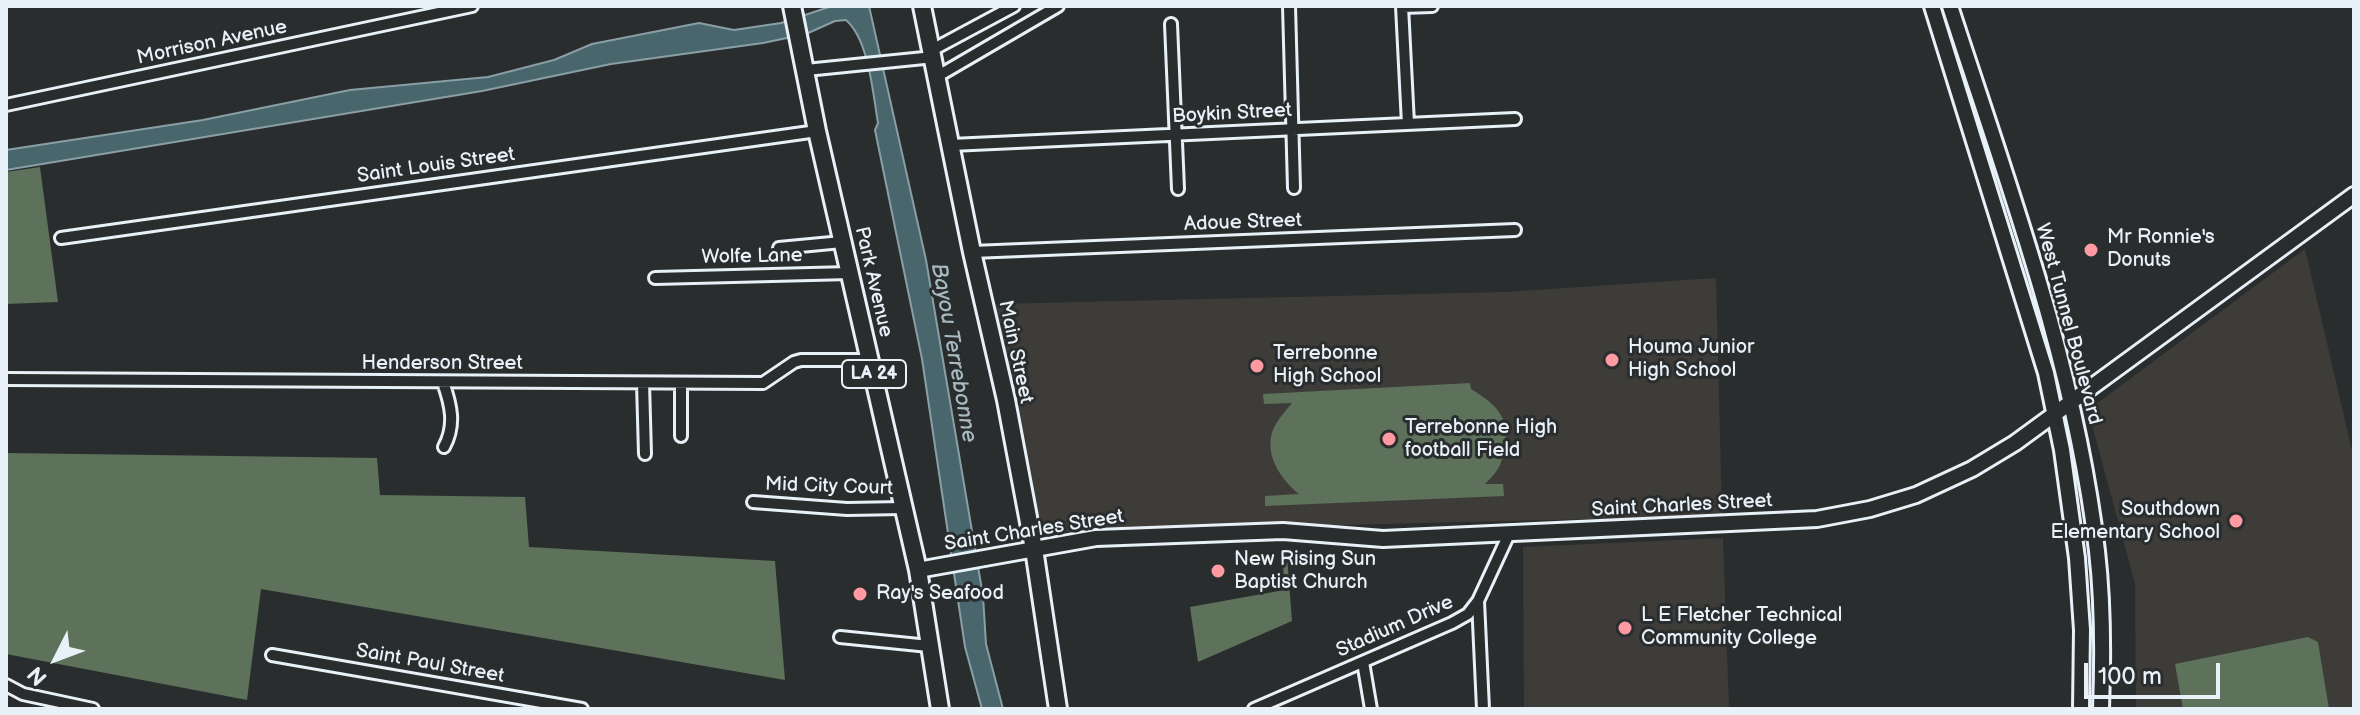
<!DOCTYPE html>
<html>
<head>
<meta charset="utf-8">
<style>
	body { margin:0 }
	#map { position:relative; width:2360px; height:715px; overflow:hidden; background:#2a2d2e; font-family:"Balsamiq Sans",sans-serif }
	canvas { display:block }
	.frame { position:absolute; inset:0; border:8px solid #e8f1f8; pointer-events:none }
	.north { position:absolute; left:16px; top:619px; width:80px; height:80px; -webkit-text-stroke:6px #2a2d2e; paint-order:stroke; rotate:228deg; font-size:22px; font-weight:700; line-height:32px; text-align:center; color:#e8f1f8 }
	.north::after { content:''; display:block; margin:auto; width:28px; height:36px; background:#e8f1f8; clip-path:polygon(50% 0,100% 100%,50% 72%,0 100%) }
	.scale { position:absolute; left:2084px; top:663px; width:136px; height:36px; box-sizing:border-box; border:4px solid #e8f1f8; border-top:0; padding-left:10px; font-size:24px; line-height:28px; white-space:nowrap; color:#e8f1f8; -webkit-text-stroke:6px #2a2d2e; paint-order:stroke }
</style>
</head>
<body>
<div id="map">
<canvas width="2360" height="715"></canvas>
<div class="frame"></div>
<div class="north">N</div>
<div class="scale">100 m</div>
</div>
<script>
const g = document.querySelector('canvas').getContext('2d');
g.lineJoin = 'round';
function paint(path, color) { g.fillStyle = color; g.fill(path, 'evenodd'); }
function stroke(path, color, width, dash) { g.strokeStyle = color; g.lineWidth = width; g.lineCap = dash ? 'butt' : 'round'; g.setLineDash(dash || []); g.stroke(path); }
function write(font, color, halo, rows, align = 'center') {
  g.font = font + ' "Balsamiq Sans",sans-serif'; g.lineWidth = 6; g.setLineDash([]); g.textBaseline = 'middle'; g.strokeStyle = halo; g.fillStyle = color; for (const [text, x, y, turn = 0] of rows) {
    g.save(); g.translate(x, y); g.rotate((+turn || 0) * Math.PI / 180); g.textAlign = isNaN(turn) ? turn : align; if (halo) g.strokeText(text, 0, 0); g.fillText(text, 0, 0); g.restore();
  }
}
paint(new Path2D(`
	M 2305,249 L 2354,459 L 2354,709 L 2136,709 L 2135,584 L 2088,410 Z
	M 1716,278 L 1722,516 L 1042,532 L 995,304 L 1506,292 Z
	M 1723,538 L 1729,709 L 1524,709 L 1523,547 Z`), '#3e3c39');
paint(new Path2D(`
	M 40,167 L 58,302 L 6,304 L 6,172 Z
	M 1470,383 L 1471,389 C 1495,404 1509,415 1505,445 C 1501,466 1500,469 1485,484 L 1503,484 L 1504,496 L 1265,506 L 1265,496 L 1299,494 C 1283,481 1267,460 1271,437 C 1273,424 1284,413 1292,403 L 1264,404 L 1263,394 Z
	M 6,453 L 377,458 L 380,495 L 525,497 L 529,547 L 775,561 L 785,680 L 261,589 L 247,700 L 6,654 Z
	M 1283,556 L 1287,556 L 1292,621 L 1198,662 L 1190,607 L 1284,590 Z
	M 2308,637 L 2318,642 L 2329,709 L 2183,709 L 2175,664 Z`), '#5d715b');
const water = new Path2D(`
	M 832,6 L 869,6 L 926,260 L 983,596 L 986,644 L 1003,709 L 982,709 L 965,647 L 922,359 L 875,130 L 878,123 C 873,94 869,40 846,20 L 835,21 L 806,34 L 763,43 L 611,64 L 482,91 L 6,170 L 6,150 L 203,120 L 350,90 L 488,77 L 554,60 L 592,44 L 699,23 L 734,30 L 781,23 Z`);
paint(water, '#49666d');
stroke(water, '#899ea5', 2);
const street = new Path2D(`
	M 1289,6 L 1294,188
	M 1402,6 L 1408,124
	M 1402,7 L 1432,6
	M 1171,24 L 1178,189
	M 932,50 L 1014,6
	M 806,70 L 934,57
	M 938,76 L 1058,6
	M 6,105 L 472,6
	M 951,145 L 1515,119
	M 61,238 L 817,131
	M 779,248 L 842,242
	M 972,252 L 1515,230
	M 655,278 L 850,273
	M 6,379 L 763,383 L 794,362 L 801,360 L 870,360
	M 443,382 C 451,405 456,425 444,447
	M 643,383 L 645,454
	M 681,436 L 681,383
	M 753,502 L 847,509 L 903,508
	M 1478,601 L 1483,709
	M 840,637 L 929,646
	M 272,655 L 582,709
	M 1363,662 L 1371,709
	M 6,685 L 23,694 L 93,709
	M 1254,709 L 1452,623 L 1468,614 L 1478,601 L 1509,534`);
const secondary = new Path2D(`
	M 1932,6 L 2046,373 L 2062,450 L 2077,558 L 2082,630 L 2081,709
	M 1950,6 C 2008,185 2075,363 2097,551 C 2103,603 2103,657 2101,709
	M 918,570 L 1096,538 L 1283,531 L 1383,539 L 1817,519 L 1870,509 L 1916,495 L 1972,469 L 2015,443 L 2354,195`);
const primary = new Path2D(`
	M 792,6 L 817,131 L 918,570 L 940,709
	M 922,6 L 972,252 L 1006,400 L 1034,549 L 1058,709`);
stroke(street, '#e8f1f8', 16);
stroke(secondary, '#e8f1f8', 20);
stroke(primary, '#e8f1f8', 22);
stroke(street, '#2a2d2e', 10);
stroke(secondary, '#2a2d2e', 14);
stroke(primary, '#2a2d2e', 16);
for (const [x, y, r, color] of [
	[2091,250,8,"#ff9aa2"],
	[1612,360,8,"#ff9aa2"],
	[1257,366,8,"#ff9aa2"],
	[1389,439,8,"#ff9aa2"],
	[2236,521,8,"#ff9aa2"],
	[1218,571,8,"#ff9aa2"],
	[860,594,8,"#ff9aa2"],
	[1625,628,8,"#ff9aa2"]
]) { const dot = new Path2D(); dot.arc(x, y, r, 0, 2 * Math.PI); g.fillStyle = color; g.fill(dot); stroke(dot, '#2a2d2e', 3); }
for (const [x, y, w] of [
	[874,374,64]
]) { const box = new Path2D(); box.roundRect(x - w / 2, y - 14, w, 28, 6); g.fillStyle = '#2a2d2e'; g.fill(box); stroke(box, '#e8f1f8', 2); }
write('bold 18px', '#e8f1f8', null, [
	["LA 24",874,374]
]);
write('20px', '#e8f1f8', '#2a2d2e', [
	["Morrison Avenue",212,43,-12],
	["Boykin Street",1232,114,-3],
	["Saint Louis Street",436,166,-8],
	["Adoue Street",1243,223,-2],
	["Wolfe Lane",752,257,-1],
	["Park Avenue",873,282,77],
	["West Tunnel Boulevard",2068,324,75],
	["Main Street",1015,352,78],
	["Henderson Street",442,364],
	["Mid City Court",829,487,2],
	["Saint Charles Street",1682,506,-3],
	["Saint Charles Street",1034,531,-9],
	["Stadium Drive",1395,627,-24],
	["Saint Paul Street",430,664,10]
]);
write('20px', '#e8f1f8', '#2a2d2e', [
	["Mr Ronnie's",2107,238],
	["Donuts",2107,261],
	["Houma Junior",1628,348],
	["High School",1628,371],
	["Terrebonne",1273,354],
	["High School",1273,377],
	["Terrebonne High",1405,428],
	["football Field",1405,451],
	["Southdown",2220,510,"right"],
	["Elementary School",2220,533,"right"],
	["New Rising Sun",1234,560],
	["Baptist Church",1234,583],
	["Ray's Seafood",876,594],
	["L E Fletcher Technical",1641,616],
	["Community College",1641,639]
], 'left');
write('italic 22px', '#a8b9c0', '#2a2d2e', [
	["Bayou Terrebonne",953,353,80]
]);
</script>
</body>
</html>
